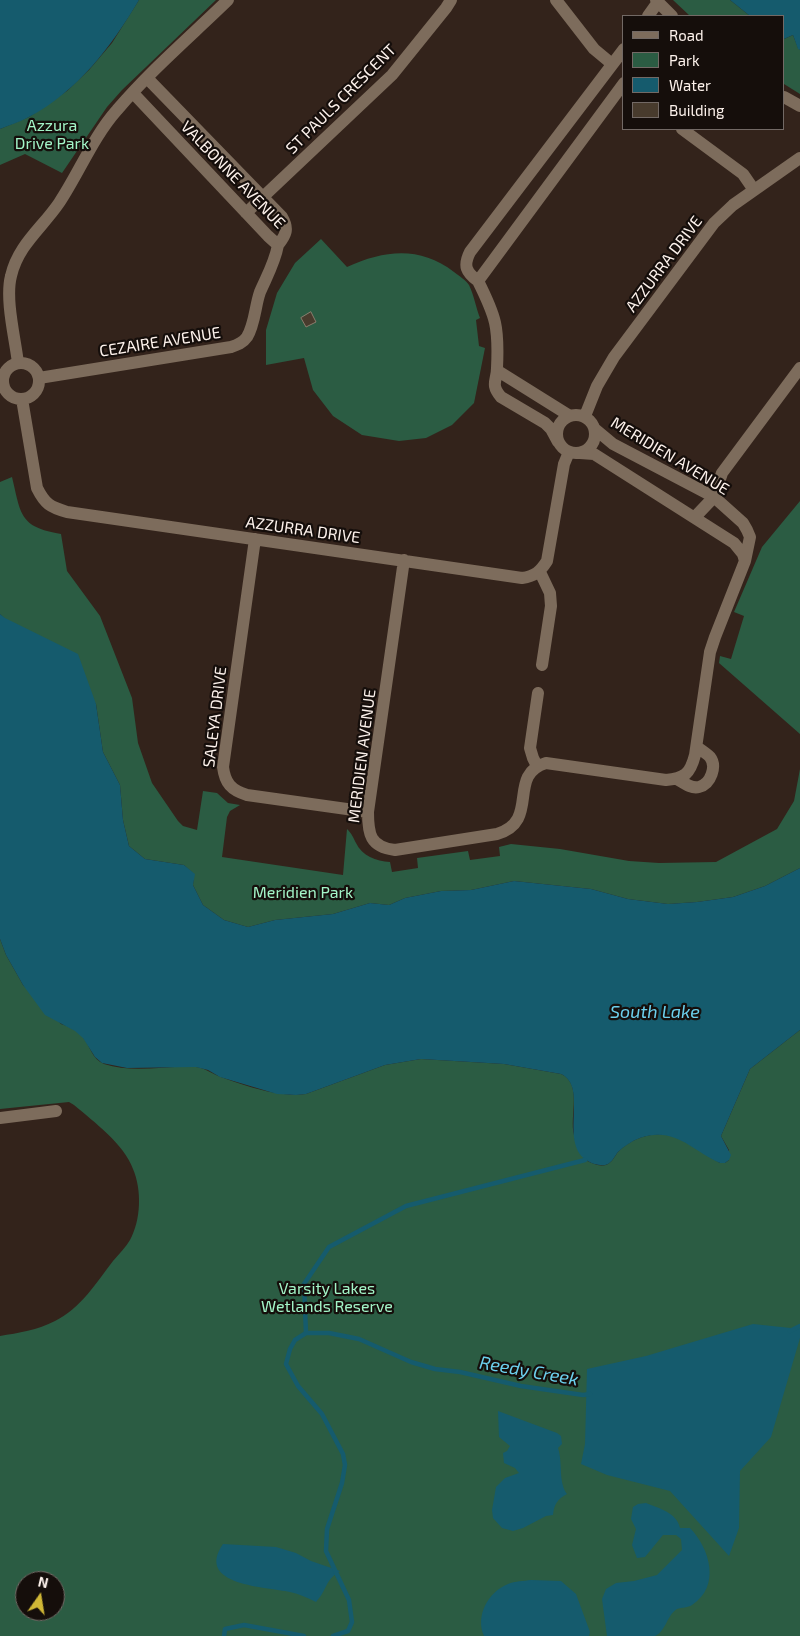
<!DOCTYPE html>
<html>
<head>
<meta charset="utf-8">
<style>
	body { margin:0 }
	#map { position:relative; width:800px; height:1636px; overflow:hidden; background:#33231b; font-family:"Exo 2",sans-serif }
	canvas { display:block }
	.legend { position:absolute; left:622px; top:15px; width:162px; height:115px; box-sizing:border-box; background:#150e0b; border:1px solid #726965; margin:0; padding:6px 9px; list-style:none; font-size:15px; color:#fdf2ec }
	.legend li { display:flex; align-items:center; gap:10px; height:25px }
	.legend b { width:25px; border:1px solid #726965 }
	.north { position:absolute; left:15px; top:1571px; width:50px; height:50px; box-sizing:border-box; background:#150e0b; border:1px solid #726965; border-radius:50%; rotate:13deg; font-size:14px; font-weight:700; line-height:20px; text-align:center; color:#fdf2ec }
	.north::after { content:''; display:block; margin:auto; width:18px; height:22px; background:#d0b736; clip-path:polygon(50% 0,100% 100%,50% 72%,0 100%) }
</style>
</head>
<body>
<div id="map">
<canvas width="800" height="1636"></canvas>
<ul class="legend">
<li><b style="height:6px;background:#7d6c5c"></b>Road</li>
<li><b style="height:14px;background:#2b5c43"></b>Park</li>
<li><b style="height:14px;background:#155b6d"></b>Water</li>
<li><b style="height:14px;background:#483b2d"></b>Building</li>
</ul>
<div class="north">N</div>
</div>
<script>
const g = document.querySelector('canvas').getContext('2d');
g.lineJoin = 'round';
function paint(path, color) { g.fillStyle = color; g.fill(path, 'evenodd'); }
function stroke(path, color, width, dash) { g.strokeStyle = color; g.lineWidth = width; g.lineCap = dash ? 'butt' : 'round'; g.setLineDash(dash || []); g.stroke(path); }
function write(font, color, halo, rows, align = 'center') {
  g.font = font + ' "Exo 2",sans-serif'; g.lineWidth = 4.5; g.setLineDash([]); g.textBaseline = 'middle'; g.strokeStyle = halo; g.fillStyle = color; for (const [text, x, y, turn = 0] of rows) {
    g.save(); g.translate(x, y); g.rotate((+turn || 0) * Math.PI / 180); g.textAlign = isNaN(turn) ? turn : align; if (halo) g.strokeText(text, 0, 0); g.fillText(text, 0, 0); g.restore();
  }
}
paint(new Path2D(`
	M 139,0 L 216,0 L 122,90 L 107,107 L 62,173 L 25,154 L 0,165 L 0,129 L 29,117 L 67,91 L 89,70 L 112,43 Z
	M 673,0 L 730,0 L 750,16 L 690,16 Z
	M 793,35 L 798,48 L 800,50 L 800,94 L 784,84 L 784,39 Z
	M 321,239 L 347,267 C 385,250 420,246 454,272 C 459,276 466,280 469,285 C 474,295 476,308 480,318 L 476,320 L 479,346 L 485,348 L 474,403 L 452,425 L 426,438 L 399,441 L 362,435 L 333,416 L 313,390 L 304,358 L 266,365 L 266,330 L 277,293 L 295,263 Z
	M 12,477 C 21,514 19,527 61,534 L 67,571 L 100,616 L 132,698 L 138,743 L 152,783 L 178,821 L 183,826 L 197,830 L 203,791 L 217,793 L 228,803 L 240,805 L 230,811 L 227,817 L 222,857 L 343,875 L 347,829 C 352,834 353,837 356,843 C 362,856 376,861 390,862 L 392,872 L 418,868 L 417,858 L 468,851 L 470,860 L 500,856 L 499,847 L 511,844 L 560,849 L 629,861 L 659,863 L 716,862 L 777,829 L 794,801 L 800,769 L 800,868 L 765,886 L 733,897 L 697,902 L 668,904 L 628,899 L 591,889 L 514,881 L 471,890 L 441,891 L 405,898 L 389,905 L 370,903 L 333,914 L 275,920 L 248,927 L 224,920 L 203,905 L 193,885 L 194,874 L 184,865 L 145,859 L 129,846 L 123,820 L 120,785 L 103,752 L 96,704 L 0,614 L 0,482 Z
	M 800,501 L 800,734 L 719,663 L 720,656 L 731,659 L 744,616 L 734,612 L 762,547 Z
	M 0,939 L 6,955 L 23,985 L 61,1024 C 69,1026 78,1031 83,1037 C 90,1046 92,1059 104,1064 C 134,1074 166,1065 196,1067 C 205,1068 212,1074 221,1077 C 245,1086 281,1098 306,1094 L 385,1065 L 421,1059 L 504,1064 L 561,1074 C 583,1084 569,1116 574,1135 C 576,1143 582,1152 585,1160 C 592,1163 600,1168 608,1164 C 612,1162 615,1156 618,1152 C 631,1139 650,1132 668,1135 C 682,1137 707,1156 720,1163 L 725,1163 L 729,1160 L 729,1150 L 721,1136 L 750,1069 L 800,1030 L 800,1636 L 0,1636 L 0,1336 C 18,1333 38,1330 55,1321 C 80,1309 97,1282 113,1261 C 119,1254 126,1247 130,1240 C 141,1220 142,1190 133,1169 C 124,1144 94,1122 74,1105 L 69,1102 L 0,1109 ZM 25,1581 L 55,1581 L 55,1611 L 25,1611 Z`), '#2b5c43');
paint(new Path2D(`
	M 0,0 L 139,0 C 111,47 78,91 29,117 C 20,122 9,125 0,129 Z
	M 730,0 L 800,0 L 800,50 L 798,49 L 793,35 L 784,39 L 784,16 L 750,16 Z
	M 0,614 L 5,618 L 78,654 L 96,704 L 103,752 L 120,785 L 123,820 L 129,846 L 145,859 L 184,865 L 195,874 L 193,885 L 203,905 L 224,920 L 248,927 L 275,920 L 333,914 L 370,903 L 389,905 L 405,898 L 441,891 L 471,890 L 514,881 L 591,889 L 628,899 L 668,904 L 697,902 L 733,897 L 765,886 L 800,868 L 800,1030 L 750,1069 L 721,1136 L 731,1155 L 729,1160 L 725,1163 L 720,1163 C 691,1150 675,1126 640,1138 C 632,1141 624,1146 618,1152 C 615,1156 612,1162 608,1164 C 602,1167 592,1164 586,1160 C 559,1141 589,1087 561,1074 L 504,1064 L 421,1059 L 385,1065 L 306,1094 L 296,1095 L 277,1094 L 220,1077 L 208,1070 L 196,1067 L 127,1068 L 102,1063 L 95,1057 L 83,1038 L 75,1031 L 45,1015 L 23,985 L 6,955 L 0,939 Z
	M 753,1324 L 800,1329 L 800,1338 L 771,1437 L 740,1471 L 739,1528 L 729,1556 L 670,1491 L 607,1475 L 581,1464 L 585,1444 L 587,1369 L 646,1356 Z
	M 498,1411 L 557,1433 L 561,1436 L 562,1444 L 558,1448 C 563,1463 558,1482 567,1494 C 557,1499 554,1505 553,1515 L 546,1516 L 523,1528 L 513,1531 L 502,1528 L 493,1518 L 492,1510 L 496,1487 L 505,1478 L 519,1473 L 515,1468 L 504,1463 L 503,1453 L 507,1451 L 510,1446 L 499,1437 Z
	M 646,1503 C 659,1508 677,1513 680,1528 L 690,1528 C 710,1549 721,1586 692,1605 C 688,1608 682,1607 677,1609 C 667,1615 666,1631 655,1636 L 607,1636 L 602,1599 L 606,1589 L 616,1583 L 634,1581 L 657,1575 L 682,1550 L 681,1539 L 676,1535 L 663,1535 L 645,1557 L 637,1558 L 632,1545 L 636,1529 L 631,1519 L 633,1507 L 638,1504 Z
	M 223,1544 L 276,1547 L 296,1553 L 311,1561 L 340,1571 C 324,1581 328,1589 316,1602 C 308,1598 299,1594 290,1592 C 268,1587 194,1586 223,1544 Z
	M 531,1580 L 561,1581 L 576,1594 L 590,1632 L 589,1636 L 484,1636 C 475,1616 488,1592 508,1584 C 515,1581 524,1581 531,1580 Z`), '#155b6d');
stroke(new Path2D(`
	M 790,1331 L 800,1326
	M 306,1333 L 304,1284 L 329,1247 L 406,1206 L 585,1160
	M 224,1636 L 225,1629 L 244,1625 L 304,1636
	M 333,1636 L 348,1631 L 352,1622 L 349,1600 L 326,1551 L 327,1529 L 342,1483 L 345,1465 L 343,1454 L 322,1414 L 298,1386 L 286,1364 L 290,1349 L 295,1340 L 306,1333 L 329,1333 L 359,1339 L 411,1362 L 435,1369 L 460,1372 L 521,1386 L 583,1395 L 590,1394`), '#155b6d', 4.5);
const building = new Path2D(`
	M 311,312 L 316,322 L 306,327 L 301,318 Z`);
paint(building, '#483b2d');
stroke(building, '#8a7c6c', 1);
stroke(new Path2D(`
	M 556,0 L 594,49 L 612,64
	M 656,0 L 672,16
	M 648,16 L 658,2
	M 624,49 L 470,252 C 463,266 466,272 478,281 L 624,83
	M 133,93 L 268,236 L 278,245 C 286,235 289,229 282,217 L 147,78
	M 784,97 L 800,106
	M 682,129 L 743,174 L 754,190
	M 246,213 L 392,75 L 446,8 L 451,0
	M 478,281 C 496,317 499,327 497,368 C 497,381 490,384 501,397 L 545,423 L 551,429 L 558,442
	M3 381a18 18 0 1 1 36 0a18 18 0 1 1-36 0Z
	M 18,363 C 15,338 5,299 11,276 C 18,245 42,228 59,203 C 79,173 93,137 117,110 C 151,70 191,36 228,0
	M 498,371 L 570,416
	M 39,378 L 231,347 C 237,345 243,343 247,337 C 255,324 255,306 260,292 C 267,276 275,262 278,245
	M 22,399 L 37,488 C 45,504 50,507 67,512 L 522,578 C 535,576 540,572 547,561 L 564,464 L 569,452
	M557 434a19 19 0 1 1 38 0a19 19 0 1 1-38 0Z
	M 585,416 L 597,386 L 614,357 L 714,223 L 733,205 L 800,158
	M 580,453 L 594,454 L 734,543 L 743,554 L 745,561 L 750,537 L 747,530 L 743,523 L 714,497 L 613,444 L 595,429
	M 695,517 L 714,497 L 722,473 L 800,368
	M 255,539 L 223,767 C 225,783 231,790 247,795 L 368,812
	M 404,560 L 368,812 C 368,834 370,847 395,850 L 497,834 C 541,821 506,775 546,763 L 666,780 C 685,778 690,774 695,755 L 710,652 L 715,637 L 745,561
	M 540,572 L 550,593 L 551,606 L 542,665
	M 537,766 L 533,758 L 530,748 L 538,693
	M 677,779 C 684,783 691,789 699,787 C 711,784 717,766 710,757 C 706,753 701,750 697,747
	M 0,1118 L 56,1111`), '#7d6c5c', 12);
write('16px', '#fdf2ec', '#150e0b', [
	["ST PAULS CRESCENT",341,99,-45],
	["VALBONNE AVENUE",233,175,46],
	["AZZURRA DRIVE",664,264,-53],
	["CEZAIRE AVENUE",160,342,-9],
	["MERIDIEN AVENUE",670,456,31],
	["AZZURRA DRIVE",303,530,8],
	["SALEYA DRIVE",215,717,-83],
	["MERIDIEN AVENUE",362,756,-83]
]);
write('16px', '#a3f5c8', '#150e0b', [
	["Azzura",52,126],
	["Drive Park",52,144],
	["Meridien Park",303,893],
	["Varsity Lakes",327,1289],
	["Wetlands Reserve",327,1307]
]);
write('italic 18px', '#6cd0ed', '#150e0b', [
	["South Lake",655,1012],
	["Reedy Creek",529,1371,10]
]);
</script>
</body>
</html>
